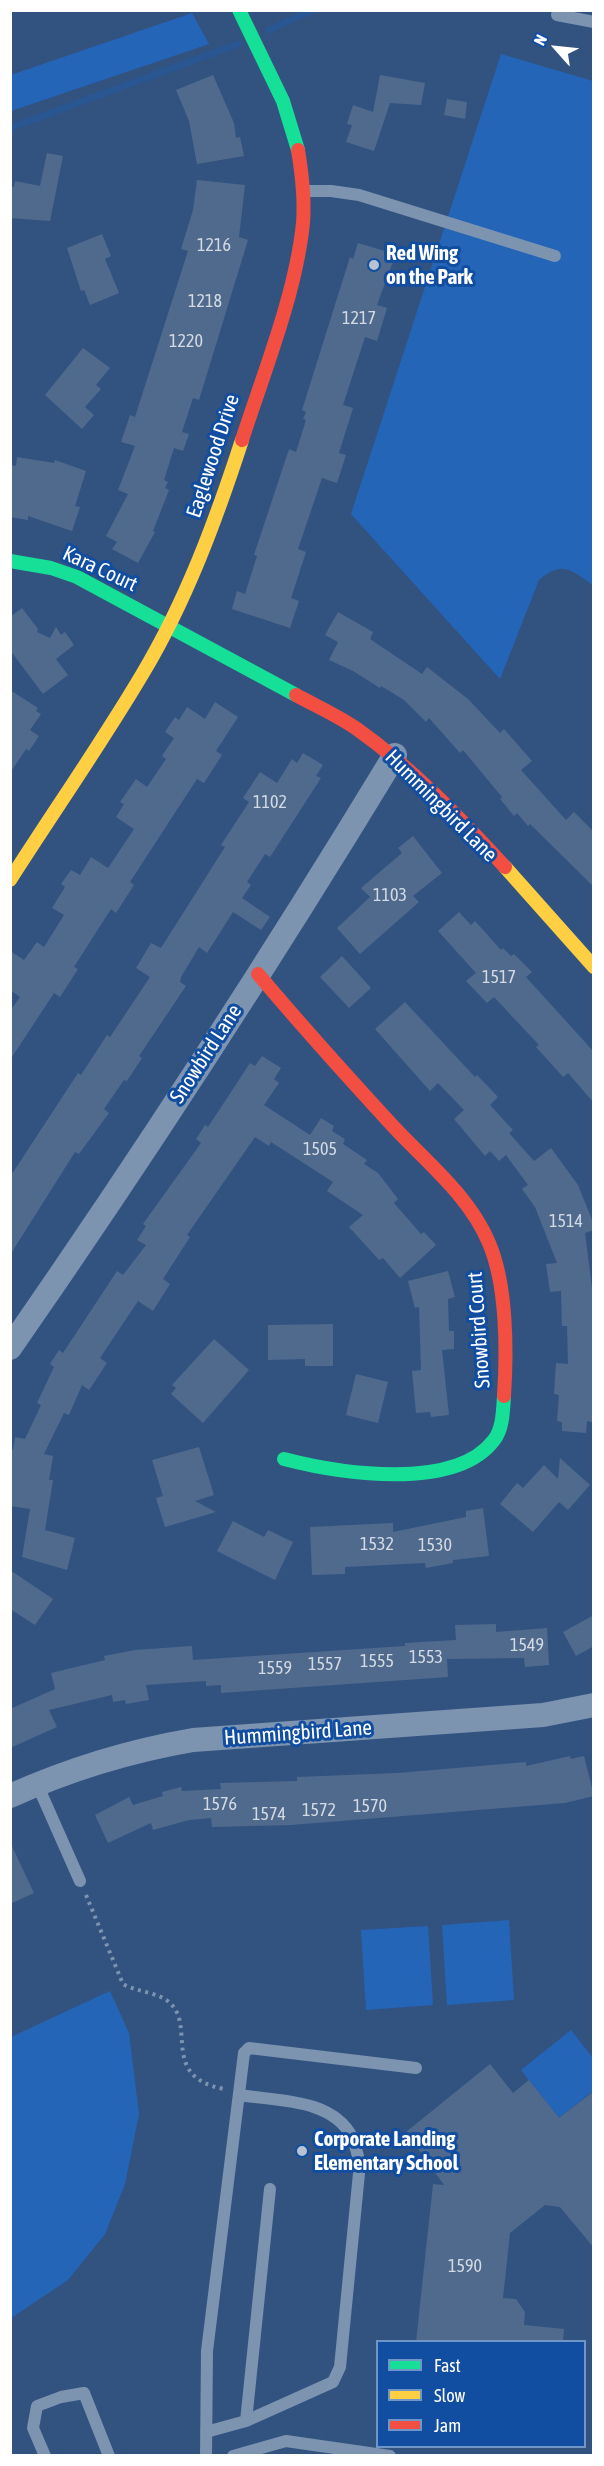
<!DOCTYPE html>
<html>
<head>
<meta charset="utf-8">
<style>
	body { margin:0 }
	#map { position:relative; width:604px; height:2466px; overflow:hidden; background:#325380; font-family:"Asap Condensed",sans-serif }
	canvas { display:block }
	.frame { position:absolute; inset:0; border:12px solid #fff; pointer-events:none }
	.legend { position:absolute; left:376px; top:2340px; width:210px; height:108px; box-sizing:border-box; background:#114ea1; border:2px solid #7095c7; margin:0; padding:8px 10px; list-style:none; font-size:18px; color:#fff }
	.legend li { display:flex; align-items:center; gap:12px; height:30px }
	.legend b { width:30px; border:2px solid #7095c7 }
	.north { position:absolute; left:526px; top:18px; width:60px; height:60px; -webkit-text-stroke:4px #114ea1; paint-order:stroke; rotate:297deg; font-size:16px; font-weight:700; line-height:24px; text-align:center; color:#fff }
	.north::after { content:''; display:block; margin:auto; width:21px; height:27px; background:#fff; clip-path:polygon(50% 0,100% 100%,50% 72%,0 100%) }
</style>
</head>
<body>
<div id="map">
<canvas width="604" height="2466"></canvas>
<div class="frame"></div>
<ul class="legend">
<li><b style="height:8px;background:#16e098"></b>Fast</li>
<li><b style="height:8px;background:#ffcf43"></b>Slow</li>
<li><b style="height:8px;background:#f24e42"></b>Jam</li>
</ul>
<div class="north">N</div>
</div>
<script>
const g = document.querySelector('canvas').getContext('2d');
g.lineJoin = 'round';
function paint(path, color) { g.fillStyle = color; g.fill(path, 'evenodd'); }
function stroke(path, color, width, dash) { g.strokeStyle = color; g.lineWidth = width; g.lineCap = dash ? 'butt' : 'round'; g.setLineDash(dash || []); g.stroke(path); }
function write(font, color, halo, rows, align = 'center') {
  g.font = font + ' "Asap Condensed",sans-serif'; g.lineWidth = 6; g.setLineDash([]); g.textBaseline = 'middle'; g.strokeStyle = halo; g.fillStyle = color; for (const [text, x, y, turn = 0] of rows) {
    g.save(); g.translate(x, y); g.rotate((+turn || 0) * Math.PI / 180); g.textAlign = isNaN(turn) ? turn : align; if (halo) g.strokeText(text, 0, 0); g.fillText(text, 0, 0); g.restore();
  }
}
paint(new Path2D(`
	M 192,13 L 209,44 L 11,111 L 11,75 Z
	M 501,54 L 593,81 L 593,585 C 570,570 563,560 539,580 L 500,679 L 351,514 Z
	M 509,1920 L 514,2000 L 447,2005 L 442,1925 Z
	M 428,1926 L 433,2005 L 366,2010 L 361,1930 Z
	M 110,1991 L 129,2033 L 139,2114 L 125,2184 L 105,2234 L 68,2280 L 11,2318 L 11,2037 Z
	M 571,2030 L 593,2058 L 593,2091 L 559,2118 L 521,2070 Z`), '#2565b7');
stroke(new Path2D(`
	M 269,30 L 313,10
	M 10,128 L 238,44`), '#2a5692', 7);
paint(new Path2D(`
	M 213,75 L 234,123 L 236,138 L 240,137 L 244,156 L 197,164 L 189,121 L 176,90 Z
	M 380,75 L 425,83 L 421,105 L 390,103 L 374,151 L 346,142 L 352,125 L 347,124 L 353,105 L 373,112 Z
	M 447,99 L 467,102 L 465,119 L 444,115 Z
	M 47,153 L 63,156 L 50,221 L 10,218 L 10,186 L 14,187 L 15,181 L 40,186 Z
	M 197,180 L 245,185 L 239,237 L 248,240 L 199,400 L 193,398 L 182,432 L 189,434 L 183,451 L 174,448 L 164,480 L 168,482 L 165,488 L 169,490 L 153,531 L 155,532 L 138,563 L 112,549 L 117,542 L 106,536 L 128,494 L 118,490 L 135,446 L 121,442 L 130,415 L 135,417 L 188,251 L 181,249 L 193,210 Z
	M 102,234 L 111,256 L 105,259 L 119,293 L 90,305 L 84,290 L 81,291 L 67,248 Z
	M 358,243 L 388,252 L 387,256 L 394,259 L 377,305 L 387,308 L 377,341 L 365,337 L 343,405 L 353,408 L 339,453 L 346,455 L 337,483 L 322,478 L 298,549 L 306,552 L 291,598 L 299,601 L 290,628 L 232,609 L 237,591 L 245,594 L 257,556 L 254,555 L 289,449 L 296,452 L 306,420 L 303,419 L 306,412 L 302,410 L 350,257 L 353,259 Z
	M 83,348 L 110,368 L 96,385 L 101,389 L 85,407 L 94,415 L 82,429 L 45,395 Z
	M 17,457 L 54,463 L 55,460 L 86,471 L 75,506 L 80,507 L 72,531 L 28,516 L 28,520 L 10,517 L 10,465 L 16,466 Z
	M 22,608 L 38,629 L 37,632 L 50,638 L 56,627 L 61,635 L 65,632 L 74,645 L 56,659 L 68,675 L 43,694 L 10,650 L 10,617 Z
	M 338,612 L 373,632 L 370,639 L 422,674 L 427,667 L 468,699 L 500,733 L 504,729 L 532,761 L 521,770 L 566,820 L 574,812 L 594,832 L 594,887 L 530,824 L 528,826 L 517,813 L 514,816 L 500,799 L 502,797 L 463,750 L 460,753 L 429,718 L 426,722 L 404,700 L 381,686 L 380,688 L 353,671 L 329,660 L 338,642 L 325,635 Z
	M 10,690 L 38,708 L 36,711 L 41,714 L 30,730 L 39,736 L 29,751 L 26,749 L 10,773 Z
	M 215,702 L 238,717 L 216,751 L 222,755 L 204,783 L 197,779 L 130,882 L 134,885 L 116,913 L 111,909 L 74,967 L 78,969 L 60,997 L 54,993 L 10,1060 L 10,1011 L 20,997 L 10,990 L 10,951 L 24,960 L 37,942 L 44,947 L 64,915 L 52,908 L 65,887 L 61,884 L 71,870 L 80,875 L 91,857 L 108,868 L 134,829 L 116,817 L 124,804 L 120,802 L 136,779 L 147,787 L 166,759 L 162,756 L 174,738 L 165,732 L 175,717 L 179,720 L 187,707 L 205,719 Z
	M 303,753 L 323,765 L 316,776 L 321,778 L 270,857 L 265,854 L 247,882 L 251,885 L 242,898 L 270,917 L 261,930 L 233,912 L 207,953 L 199,947 L 181,977 L 180,982 L 186,986 L 139,1056 L 142,1058 L 127,1081 L 124,1080 L 104,1109 L 109,1113 L 79,1154 L 75,1152 L 10,1255 L 10,1177 L 78,1073 L 81,1075 L 107,1035 L 110,1037 L 150,977 L 136,968 L 151,943 L 161,948 L 225,847 L 221,845 L 249,802 L 243,798 L 260,772 L 277,783 L 292,759 L 297,763 Z
	M 413,836 L 442,873 L 413,896 L 419,902 L 360,954 L 337,928 L 370,897 L 361,888 L 402,853 L 398,848 Z
	M 459,912 L 471,925 L 475,921 L 501,950 L 503,948 L 511,956 L 514,954 L 532,972 L 526,977 L 594,1052 L 594,1103 L 568,1073 L 563,1077 L 536,1047 L 539,1045 L 494,997 L 487,1003 L 466,981 L 476,973 L 438,931 Z
	M 342,956 L 371,988 L 349,1008 L 320,977 Z
	M 405,1002 L 475,1077 L 477,1075 L 498,1097 L 490,1105 L 513,1130 L 509,1133 L 534,1161 L 551,1148 L 578,1185 L 594,1225 L 594,1230 L 585,1233 L 594,1304 L 594,1402 L 592,1422 L 587,1421 L 586,1433 L 562,1431 L 562,1422 L 557,1421 L 559,1395 L 554,1394 L 556,1363 L 568,1364 L 567,1326 L 562,1326 L 561,1291 L 550,1292 L 546,1264 L 557,1263 L 535,1207 L 522,1189 L 528,1185 L 506,1155 L 499,1161 L 490,1151 L 485,1156 L 454,1119 L 464,1110 L 438,1083 L 430,1091 L 375,1029 Z
	M 262,1056 L 281,1068 L 274,1079 L 279,1083 L 264,1105 L 310,1135 L 321,1118 L 334,1126 L 332,1131 L 345,1139 L 343,1144 L 367,1160 L 364,1164 L 378,1173 L 398,1199 L 394,1203 L 421,1234 L 424,1232 L 436,1245 L 400,1278 L 383,1258 L 379,1260 L 349,1227 L 363,1215 L 327,1191 L 333,1182 L 271,1142 L 269,1146 L 255,1137 L 187,1235 L 190,1237 L 163,1279 L 170,1284 L 153,1311 L 138,1301 L 100,1358 L 107,1363 L 89,1390 L 82,1385 L 69,1415 L 64,1413 L 44,1454 L 53,1456 L 49,1480 L 53,1480 L 45,1530 L 75,1538 L 67,1570 L 22,1557 L 30,1509 L 10,1506 L 10,1450 L 13,1450 L 15,1437 L 25,1439 L 41,1405 L 37,1403 L 54,1367 L 50,1364 L 59,1350 L 63,1353 L 117,1271 L 123,1275 L 146,1245 L 137,1240 L 146,1226 L 143,1224 L 201,1143 L 196,1139 L 205,1125 L 208,1127 L 250,1063 L 255,1066 Z
	M 448,1271 L 455,1297 L 448,1299 L 449,1331 L 454,1331 L 454,1349 L 442,1350 L 449,1415 L 431,1417 L 430,1412 L 416,1413 L 412,1371 L 421,1370 L 419,1307 L 415,1308 L 408,1281 Z
	M 333,1324 L 333,1366 L 305,1366 L 305,1359 L 268,1360 L 268,1325 Z
	M 214,1339 L 249,1370 L 203,1423 L 171,1394 L 176,1388 L 172,1385 Z
	M 356,1374 L 388,1382 L 378,1423 L 346,1415 Z
	M 199,1447 L 214,1495 L 195,1501 L 216,1512 L 165,1527 L 156,1498 L 163,1496 L 152,1460 Z
	M 560,1458 L 590,1485 L 568,1510 L 559,1502 L 533,1532 L 500,1504 L 517,1483 L 523,1488 L 544,1465 L 558,1479 Z
	M 483,1508 L 489,1556 L 453,1560 L 453,1563 L 426,1568 L 425,1563 L 345,1567 L 345,1574 L 312,1575 L 310,1527 L 393,1523 L 393,1532 L 466,1517 L 466,1511 Z
	M 233,1521 L 264,1537 L 268,1530 L 293,1542 L 275,1580 L 217,1551 Z
	M 10,1570 L 53,1599 L 35,1625 L 10,1609 Z
	M 594,1615 L 594,1646 L 576,1656 L 563,1632 Z
	M 496,1624 L 496,1632 L 547,1628 L 549,1665 L 525,1667 L 524,1658 L 447,1659 L 448,1677 L 221,1693 L 221,1685 L 206,1686 L 206,1681 L 146,1685 L 149,1700 L 126,1704 L 125,1700 L 113,1702 L 112,1695 L 49,1710 L 57,1727 L 10,1748 L 10,1709 L 55,1689 L 51,1673 L 105,1660 L 104,1656 L 135,1650 L 192,1646 L 193,1660 L 405,1646 L 405,1643 L 456,1640 L 455,1625 Z
	M 570,1756 L 571,1759 L 584,1756 L 594,1796 L 565,1803 L 291,1825 L 212,1827 L 211,1818 L 189,1820 L 153,1830 L 151,1823 L 108,1843 L 95,1815 L 129,1797 L 133,1805 L 163,1796 L 162,1792 L 181,1787 L 182,1791 L 221,1789 L 220,1783 L 297,1781 L 297,1777 L 398,1773 L 526,1762 L 526,1766 Z
	M 10,1842 L 34,1893 L 10,1904 Z
	M 490,2064 L 513,2093 L 529,2080 L 559,2118 L 594,2091 L 594,2248 L 560,2207 L 545,2205 L 510,2233 L 503,2298 L 516,2299 L 525,2312 L 524,2325 L 564,2329 L 563,2342 L 416,2342 L 433,2184 L 444,2185 L 406,2132 Z`), '#506a8e');
stroke(new Path2D(`
	M 86,1895 L 123,1984 C 136,1992 159,1992 170,2003 C 196,2027 160,2077 224,2089`), '#7d94b0', 4, [3, 4.5]);
stroke(new Path2D(`
	M 558,10 L 557,15 L 594,22
	M 305,191 L 331,191 L 359,195 L 555,256
	M 37,1784 L 80,1881
	M 246,2421 L 270,2189
	M 206,2432 L 246,2421 L 333,2382 L 340,2367 L 360,2163 C 357,2155 356,2145 352,2137 C 332,2098 276,2101 239,2095
	M 45,2456 L 33,2428 L 37,2406 L 61,2397 L 84,2393 L 109,2456
	M 206,2456 L 207,2351 L 244,2053 L 249,2048 L 416,2068
	M 233,2456 L 286,2441 L 390,2456`), '#7d94b0', 12);
stroke(new Path2D(`
	M 10,1348 C 144,1155 273,956 395,755
	M 10,1796 C 70,1769 129,1751 193,1740 L 543,1715 L 594,1705`), '#7d94b0', 24);
stroke(new Path2D(`
	M 239,10 L 283,101 L 298,150
	M 10,561 L 51,568 L 77,577 L 296,695
	M 284,1459 C 338,1473 455,1492 494,1440 C 503,1429 503,1410 504,1396`), '#16e098', 14);
stroke(new Path2D(`
	M 505,867 L 594,967
	M 10,880 C 54,811 101,744 143,673 C 186,601 216,520 242,440`), '#ffcf43', 14);
stroke(new Path2D(`
	M 242,440 C 264,372 296,293 303,223 C 305,198 302,174 298,150
	M 296,695 C 316,706 339,716 357,729 C 412,768 459,817 505,867
	M 258,974 C 301,1025 346,1075 391,1124 C 425,1161 469,1195 489,1243 C 507,1285 507,1351 504,1396`), '#f24e42', 14);
for (const [x, y, r, color] of [
	[374,265,6,"#b7c3d3"],
	[302,2151,6,"#b7c3d3"]
]) { const dot = new Path2D(); dot.arc(x, y, r, 0, 2 * Math.PI); g.fillStyle = color; g.fill(dot); stroke(dot, '#114ea1', 2); }
write('18px', '#d3dae3', null, [
	["1216",214,245],
	["1218",205,301],
	["1217",359,318],
	["1220",186,341],
	["1102",270,802],
	["1103",390,895],
	["1517",499,977],
	["1505",320,1149],
	["1514",566,1221],
	["1532",377,1544],
	["1530",435,1545],
	["1549",527,1645],
	["1553",426,1657],
	["1555",377,1661],
	["1557",325,1664],
	["1559",275,1668],
	["1576",220,1804],
	["1570",370,1806],
	["1572",319,1810],
	["1574",269,1814],
	["1590",465,2266]
]);
write('bold 21px', '#fff', '#114ea1', [
	["Red Wing",386,253],
	["on the Park",386,277],
	["Corporate Landing",314,2139],
	["Elementary School",314,2163]
], 'left');
write('21px', '#fff', '#114ea1', [
	["Eaglewood Drive",213,456,-72],
	["Kara Court",100,569,25],
	["Hummingbird Lane",441,806,45],
	["Snowbird Lane",206,1054,-57],
	["Snowbird Court",479,1330,-94],
	["Hummingbird Lane",298,1733,-4]
]);
</script>
</body>
</html>
